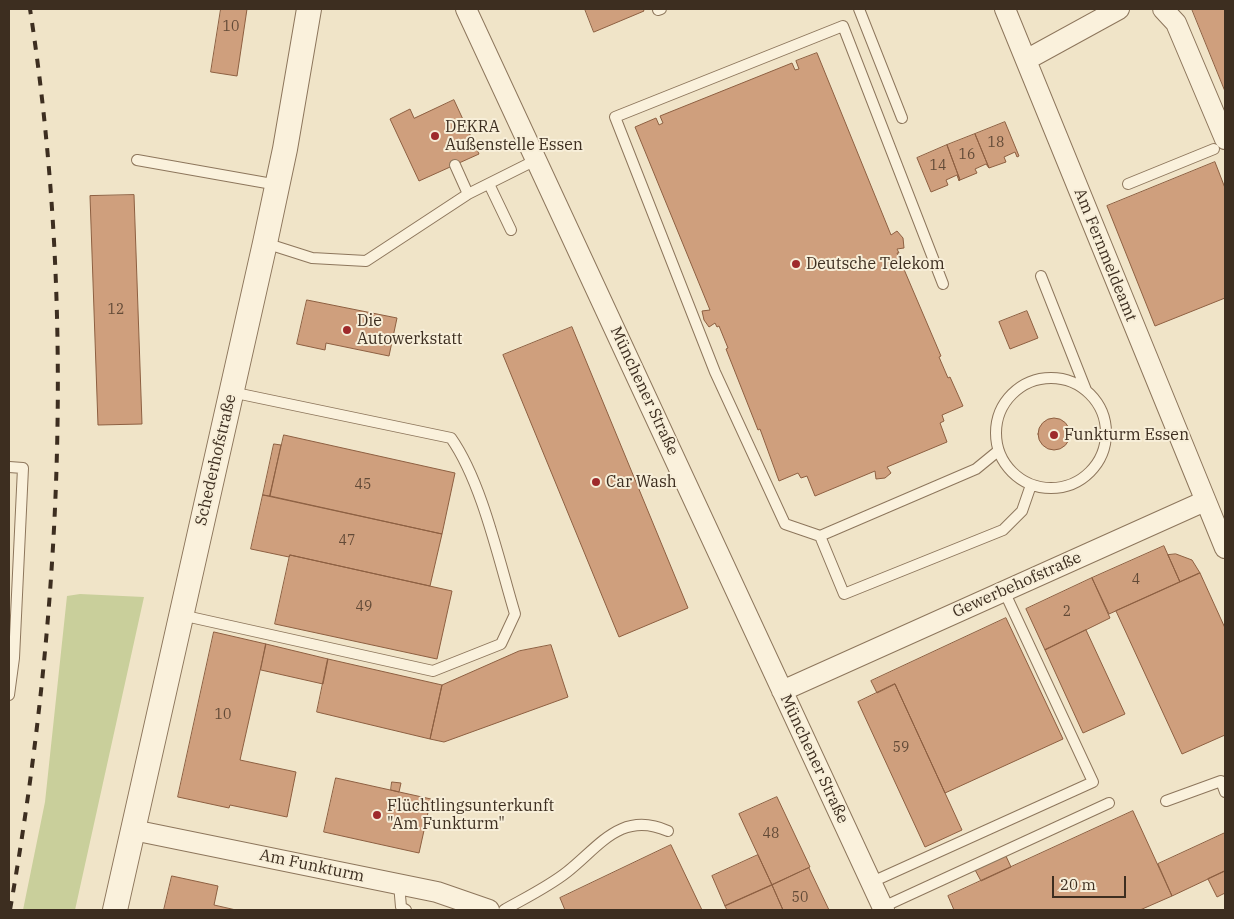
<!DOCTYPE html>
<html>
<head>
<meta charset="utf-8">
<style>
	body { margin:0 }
	#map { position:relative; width:1234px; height:919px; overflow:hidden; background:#f0e4c8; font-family:"IBM Plex Serif",serif }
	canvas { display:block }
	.frame { position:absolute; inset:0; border:10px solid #3d2e20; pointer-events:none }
	.scale { position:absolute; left:1052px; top:876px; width:74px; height:22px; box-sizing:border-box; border:2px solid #3d2e20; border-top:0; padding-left:6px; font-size:15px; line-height:18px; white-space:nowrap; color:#3d2e20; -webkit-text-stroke:4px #f7eed8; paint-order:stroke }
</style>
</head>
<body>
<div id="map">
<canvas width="1234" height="919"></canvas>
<div class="frame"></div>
<div class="scale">20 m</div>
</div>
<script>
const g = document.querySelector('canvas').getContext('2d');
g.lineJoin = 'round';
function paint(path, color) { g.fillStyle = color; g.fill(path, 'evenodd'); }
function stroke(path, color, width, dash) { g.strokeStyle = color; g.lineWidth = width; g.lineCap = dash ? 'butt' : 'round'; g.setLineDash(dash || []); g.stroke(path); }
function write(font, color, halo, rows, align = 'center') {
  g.font = font + ' "IBM Plex Serif",serif'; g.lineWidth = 4; g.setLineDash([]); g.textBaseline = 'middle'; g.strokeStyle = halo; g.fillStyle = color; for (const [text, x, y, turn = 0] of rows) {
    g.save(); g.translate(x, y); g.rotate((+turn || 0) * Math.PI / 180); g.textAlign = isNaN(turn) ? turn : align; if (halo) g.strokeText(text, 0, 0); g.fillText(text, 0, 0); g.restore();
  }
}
paint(new Path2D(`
	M 80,594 L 144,597 L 75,910 L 23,910 L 45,802 L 67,596 Z`), '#c9cf9b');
const building = new Path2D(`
	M 221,9 L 247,9 L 237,76 L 211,72 Z
	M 585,9 L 643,9 L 644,11 L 594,32 Z
	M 1192,9 L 1225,9 L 1225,91 Z
	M 817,53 L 891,235 L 897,231 L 903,238 L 904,248 L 897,249 L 899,253 L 897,253 L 941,356 L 939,357 L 948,378 L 950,377 L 963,406 L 942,415 L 944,421 L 940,423 L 947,442 L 887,467 L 891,473 L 885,478 L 876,479 L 875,471 L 815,496 L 807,476 L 801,478 L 798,473 L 779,481 L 760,429 L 758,430 L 726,349 L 728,348 L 719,326 L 717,327 L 715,323 L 709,327 L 704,320 L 702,311 L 710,310 L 635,127 L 656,118 L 659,125 L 663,123 L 660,116 L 792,63 L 795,70 L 799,69 L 796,61 Z
	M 454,100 L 479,154 L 419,181 L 390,119 L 410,109 L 414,118 Z
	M 1005,122 L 1019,156 L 1017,157 L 1015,152 L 1004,157 L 1006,162 L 989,168 L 975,134 Z
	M 975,134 L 989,168 L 986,164 L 975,169 L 977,173 L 960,180 L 947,145 Z
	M 947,145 L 960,180 L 959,181 L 957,175 L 946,180 L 948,185 L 931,192 L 917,158 Z
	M 1215,162 L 1225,188 L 1225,298 L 1155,326 L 1107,206 Z
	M 134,195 L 142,424 L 98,425 L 90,196 Z
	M 307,300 L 397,318 L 389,356 L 326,343 L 325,350 L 297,344 Z
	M 1027,311 L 1038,338 L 1010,349 L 999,322 Z
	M 572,327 L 688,608 L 619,637 L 503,355 Z
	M1038 434a16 16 0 1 1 32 0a16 16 0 1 1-32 0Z
	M 284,435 L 455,473 L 442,534 L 270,496 Z
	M 274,444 L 281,445 L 270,496 L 263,495 Z
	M 263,495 L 442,534 L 430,586 L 290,555 L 289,557 L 251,549 Z
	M 1164,546 L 1180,582 L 1109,614 L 1092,578 Z
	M 1176,554 L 1192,560 L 1200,573 L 1180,582 L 1168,555 Z
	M 290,555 L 452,591 L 437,659 L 275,624 Z
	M 1200,573 L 1225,628 L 1225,735 L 1182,754 L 1116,611 Z
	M 1092,578 L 1110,618 L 1045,650 L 1026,609 Z
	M 1006,618 L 1063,739 L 945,793 L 895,684 L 877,693 L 871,681 Z
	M 1086,630 L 1125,714 L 1083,733 L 1045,650 Z
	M 214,632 L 266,644 L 240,760 L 296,772 L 287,817 L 230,805 L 229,808 L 178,797 Z
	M 266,644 L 328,659 L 323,684 L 261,670 Z
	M 551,645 L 568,697 L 444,742 L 430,739 L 442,685 L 519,651 Z
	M 328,659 L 442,685 L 430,739 L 317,712 Z
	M 895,684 L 962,830 L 925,847 L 858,702 Z
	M 336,778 L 431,799 L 419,853 L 324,832 Z
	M 392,782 L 401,783 L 399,792 L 391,790 Z
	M 777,797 L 810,867 L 772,885 L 739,814 Z
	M 1133,811 L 1172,896 L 1140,910 L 954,910 L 948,896 Z
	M 1225,833 L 1225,871 L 1172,896 L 1158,864 Z
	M 671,845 L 702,910 L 565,910 L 560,898 Z
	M 1005,854 L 1011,867 L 981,881 L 974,868 Z
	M 758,855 L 772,885 L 725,906 L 712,876 Z
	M 809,868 L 829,910 L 783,910 L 772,885 Z
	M 1225,871 L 1225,893 L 1217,897 L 1208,879 Z
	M 172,876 L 218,886 L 214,905 L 236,910 L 164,910 Z
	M 772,885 L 783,910 L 727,910 L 725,906 Z`);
paint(building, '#cf9f7d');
stroke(building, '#8d5f41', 1);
const service = new Path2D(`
	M 859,9 L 902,118
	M 658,10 L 661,9
	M 137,160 L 278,185
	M 455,165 L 468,194
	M 489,184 L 511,230
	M 1128,184 L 1214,149
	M 265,243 L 312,258 L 366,261 L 468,194 L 536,160
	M 1041,276 L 1086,390
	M996 433a55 55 0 1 1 110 0a55 55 0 1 1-110 0Z
	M 998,451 L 976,469 L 820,536 L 844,594 L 1003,530 L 1022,511 L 1031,485
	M 9,467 L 23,468 L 14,658 L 9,695
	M 820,536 L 785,524 L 715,372 L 615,117 L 843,26 L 943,284
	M 181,615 L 433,671 L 501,644 L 515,614 C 499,561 482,482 451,438 L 231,392
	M 1166,801 L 1221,781 L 1225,792
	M 872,882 L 1093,782 L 1004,591
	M 399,884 L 401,907 L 406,910
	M 883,907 L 1109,803
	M 504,910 C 525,898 548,887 567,872 C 599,847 621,810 668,831`);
const minor = new Path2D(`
	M 466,9 L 884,910
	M 1005,9 L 1225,548
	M 1163,9 L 1176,23 L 1225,139
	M 1026,60 L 1119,9
	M 782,691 L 1205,501
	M 133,830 L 437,892 L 489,910`);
const tertiary = new Path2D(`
	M 115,910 L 265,243 L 285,149 L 309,9`);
stroke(service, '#8d765c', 12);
stroke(minor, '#8d765c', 22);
stroke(tertiary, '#8d765c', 26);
stroke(service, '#faf1dc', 10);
stroke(minor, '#faf1dc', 20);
stroke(tertiary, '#faf1dc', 24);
stroke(new Path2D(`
	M 10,910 C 62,613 76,308 30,9`), '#3d2e20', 4, [9, 9]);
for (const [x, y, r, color] of [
	[435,136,5,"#9e2a2b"],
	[796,264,5,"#9e2a2b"],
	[347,330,5,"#9e2a2b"],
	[1054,435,5,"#9e2a2b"],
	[596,482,5,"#9e2a2b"],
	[377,815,5,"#9e2a2b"]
]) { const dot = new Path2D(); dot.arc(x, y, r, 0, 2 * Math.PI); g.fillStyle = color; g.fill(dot); stroke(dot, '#f7eed8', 2); }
write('14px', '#624a37', null, [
	["10",231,27],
	["18",996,143],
	["16",967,155],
	["14",938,166],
	["12",116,310],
	["45",363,485],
	["47",347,541],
	["4",1136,580],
	["49",364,607],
	["2",1067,612],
	["10",223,715],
	["59",901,748],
	["48",771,834],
	["50",800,898]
]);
write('16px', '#3d2e20', '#f7eed8', [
	["DEKRA",445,127],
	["Außenstelle Essen",445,145],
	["Deutsche Telekom",806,264],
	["Die",357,321],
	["Autowerkstatt",357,339],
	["Funkturm Essen",1064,435],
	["Car Wash",606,482],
	["Flüchtlingsunterkunft",387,806],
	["\"Am Funkturm\"",387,824]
], 'left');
write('16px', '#3d2e20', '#f7eed8', [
	["Am Fernmeldeamt",1105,255,68],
	["Münchener Straße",644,391,65],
	["Schederhofstraße",216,460,-77],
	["Gewerbehofstraße",1017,585,-24],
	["Münchener Straße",814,759,65],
	["Am Funkturm",312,866,12]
]);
</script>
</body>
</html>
